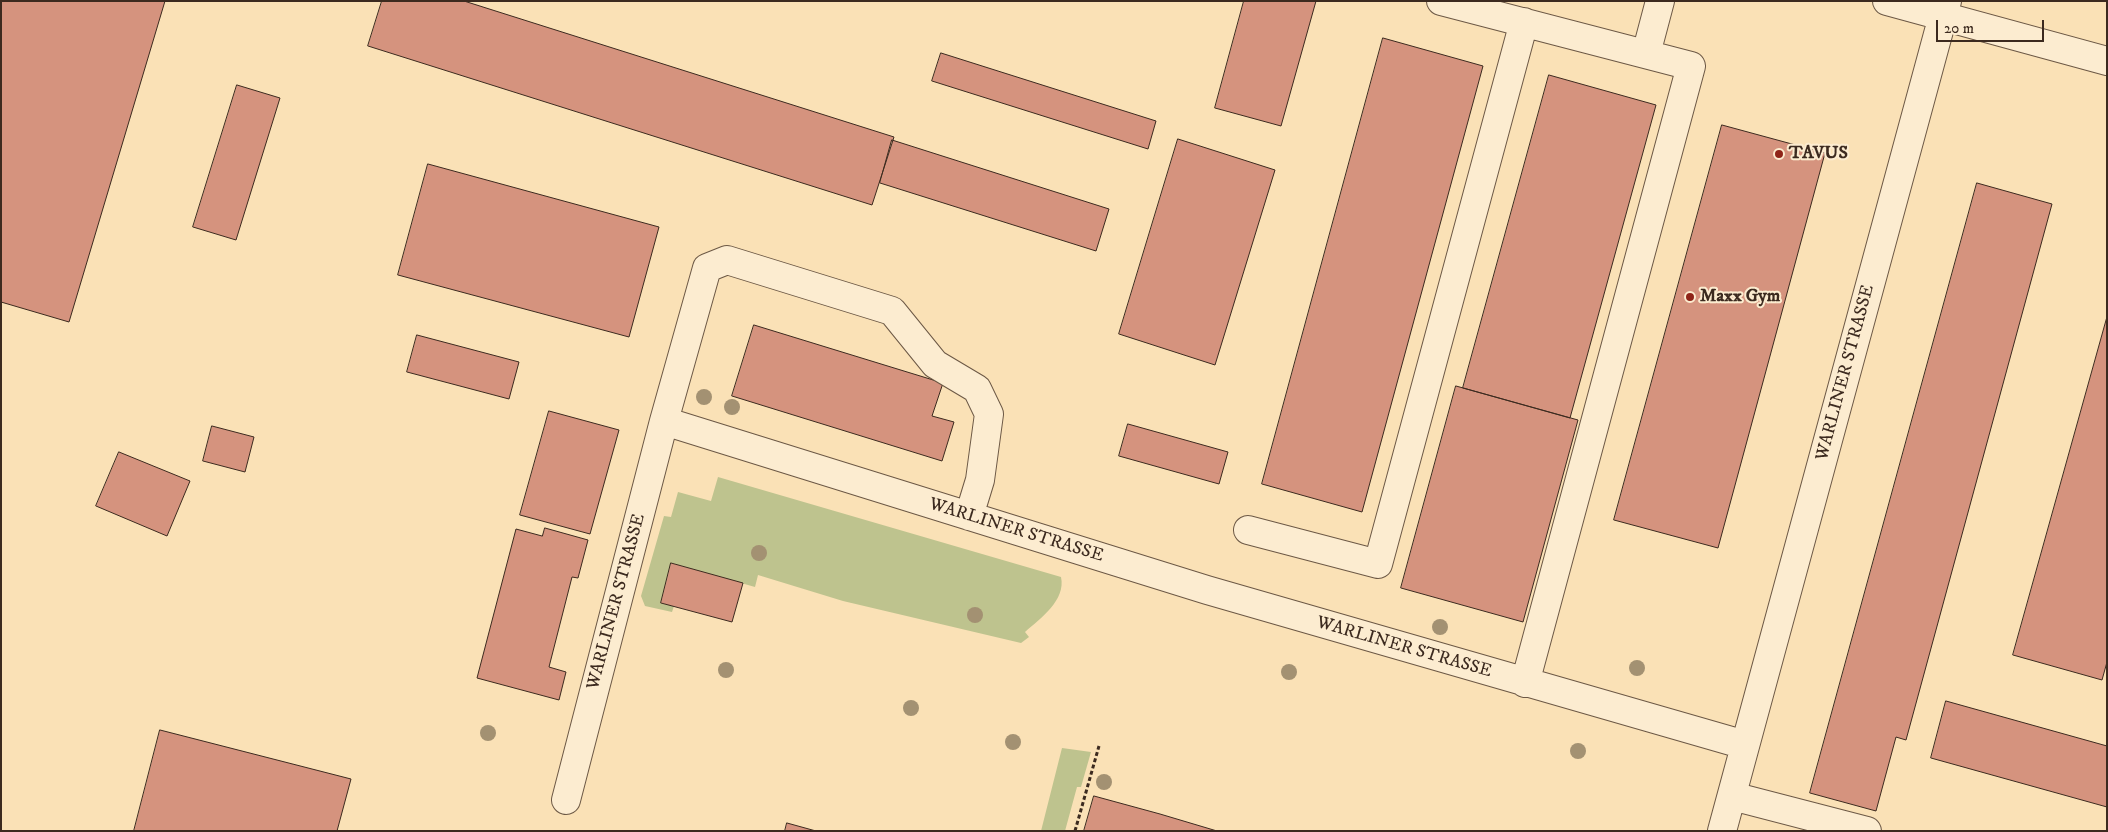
<!DOCTYPE html>
<html>
<head>
<meta charset="utf-8">
<style>
	body { margin:0 }
	#map { position:relative; width:2108px; height:832px; overflow:hidden; background:#fae1b6; font-family:"IM FELL DW Pica",serif }
	canvas { display:block }
	.frame { position:absolute; inset:0; border:2px solid #3c2a1f; pointer-events:none }
	.scale { position:absolute; left:1936px; top:20px; width:108px; height:22px; box-sizing:border-box; border:2px solid #3c2a1f; border-top:0; padding-left:6px; font-size:15px; line-height:18px; white-space:nowrap; color:#3c2a1f; -webkit-text-stroke:4px #fcecd0; paint-order:stroke }
</style>
</head>
<body>
<div id="map">
<canvas width="2108" height="832"></canvas>
<div class="frame"></div>
<div class="scale">20 m</div>
</div>
<script>
const g = document.querySelector('canvas').getContext('2d');
g.lineJoin = 'round';
function paint(path, color) { g.fillStyle = color; g.fill(path, 'evenodd'); }
function stroke(path, color, width, dash) { g.strokeStyle = color; g.lineWidth = width; g.lineCap = dash ? 'butt' : 'round'; g.setLineDash(dash || []); g.stroke(path); }
function write(font, color, halo, rows, align = 'center') {
  g.font = font + ' "IM FELL DW Pica",serif'; g.lineWidth = 4; g.setLineDash([]); g.textBaseline = 'middle'; g.strokeStyle = halo; g.fillStyle = color; for (const [text, x, y, turn = 0] of rows) {
    g.save(); g.translate(x, y); g.rotate((+turn || 0) * Math.PI / 180); g.textAlign = isNaN(turn) ? turn : align; if (halo) g.strokeText(text, 0, 0); g.fillText(text, 0, 0); g.restore();
  }
}
paint(new Path2D(`
	M 718,477 L 1061,577 C 1066,600 1041,618 1025,632 L 1029,637 L 1021,643 L 843,601 L 758,575 L 755,587 L 671,563 L 661,603 L 674,606 L 672,612 L 645,606 L 641,596 L 664,516 L 671,517 L 678,492 L 711,501 Z
	M 1062,748 L 1091,752 L 1081,787 L 1077,787 L 1065,831 L 1041,831 Z`), '#bec38e');
const building = new Path2D(`
	M 1,1 L 165,1 L 69,322 L 1,302 Z
	M 382,1 L 464,1 L 894,137 L 872,205 L 368,46 Z
	M 1244,1 L 1316,1 L 1281,126 L 1215,108 Z
	M 1383,38 L 1483,66 L 1362,512 L 1262,484 Z
	M 941,53 L 1156,121 L 1148,149 L 932,81 Z
	M 1549,75 L 1656,105 L 1570,418 L 1463,388 Z
	M 237,85 L 280,98 L 236,240 L 193,227 Z
	M 1722,125 L 1825,153 L 1718,548 L 1614,520 Z
	M 1178,139 L 1275,170 L 1215,365 L 1119,334 Z
	M 892,140 L 1109,209 L 1096,251 L 880,183 Z
	M 428,164 L 659,227 L 629,337 L 398,275 Z
	M 1977,183 L 2052,204 L 1906,740 L 1896,737 L 1876,811 L 1810,793 Z
	M 2107,317 L 2107,662 L 2102,680 L 2013,655 Z
	M 754,325 L 943,383 L 932,416 L 954,422 L 942,461 L 732,396 Z
	M 417,335 L 519,362 L 509,399 L 407,372 Z
	M 1456,386 L 1578,420 L 1523,622 L 1401,588 Z
	M 549,411 L 619,430 L 590,534 L 520,515 Z
	M 1128,424 L 1228,452 L 1219,484 L 1119,456 Z
	M 212,426 L 254,437 L 245,472 L 203,461 Z
	M 119,452 L 190,481 L 167,536 L 96,506 Z
	M 545,528 L 588,540 L 578,578 L 572,577 L 549,667 L 566,672 L 559,700 L 477,678 L 516,529 L 542,536 Z
	M 671,563 L 743,583 L 732,622 L 661,603 Z
	M 1946,701 L 2107,746 L 2107,807 L 1931,758 Z
	M 160,730 L 351,779 L 337,831 L 134,831 Z
	M 1094,796 L 1160,814 L 1217,831 L 1084,831 Z
	M 787,823 L 816,831 L 785,831 Z`);
paint(building, '#d5937e');
stroke(building, '#3c2a1f', 1);
const minor = new Path2D(`
	M 1441,1 L 1691,66 L 1525,683
	M 1887,1 L 2107,61
	M 1646,54 L 1660,1
	M 664,421 L 707,268 L 727,260 L 892,311 L 935,364 L 977,389 L 989,414 L 980,480 L 969,516
	M 1248,530 L 1378,564 L 1524,22
	M 1732,796 L 1867,831
	M 566,800 L 664,421 L 1207,590 L 1745,745
	M 1722,831 L 1947,1`);
stroke(minor, '#6c5845', 30);
stroke(new Path2D(`
	M 1075,831 L 1099,746`), '#3c2a1f', 3, [4, 2.5]);
stroke(minor, '#fcecd0', 28);
g.fillStyle = '#a39172';
for (const [x, y] of [
	[704,397],
	[732,407],
	[759,553],
	[975,615],
	[1440,627],
	[1637,668],
	[726,670],
	[1289,672],
	[911,708],
	[488,733],
	[1013,742],
	[1578,751],
	[1104,782]
]) { g.beginPath(); g.arc(x, y, 8, 0, 2 * Math.PI); g.fill(); }
for (const [x, y, r, color] of [
	[1779,154,5,"#8f2418"],
	[1690,297,5,"#8f2418"]
]) { const dot = new Path2D(); dot.arc(x, y, r, 0, 2 * Math.PI); g.fillStyle = color; g.fill(dot); stroke(dot, '#fcecd0', 2); }
write('bold 18px', '#3c2a1f', '#fcecd0', [
	["TAVUS",1789,154],
	["Maxx Gym",1700,297]
], 'left');
write('18px', '#3c2a1f', '#fcecd0', [
	["WARLINER STRASSE",1846,373,-75],
	["WARLINER STRASSE",1016,531,17],
	["WARLINER STRASSE",617,602,-75],
	["WARLINER STRASSE",1404,648,16]
]);
</script>
</body>
</html>
